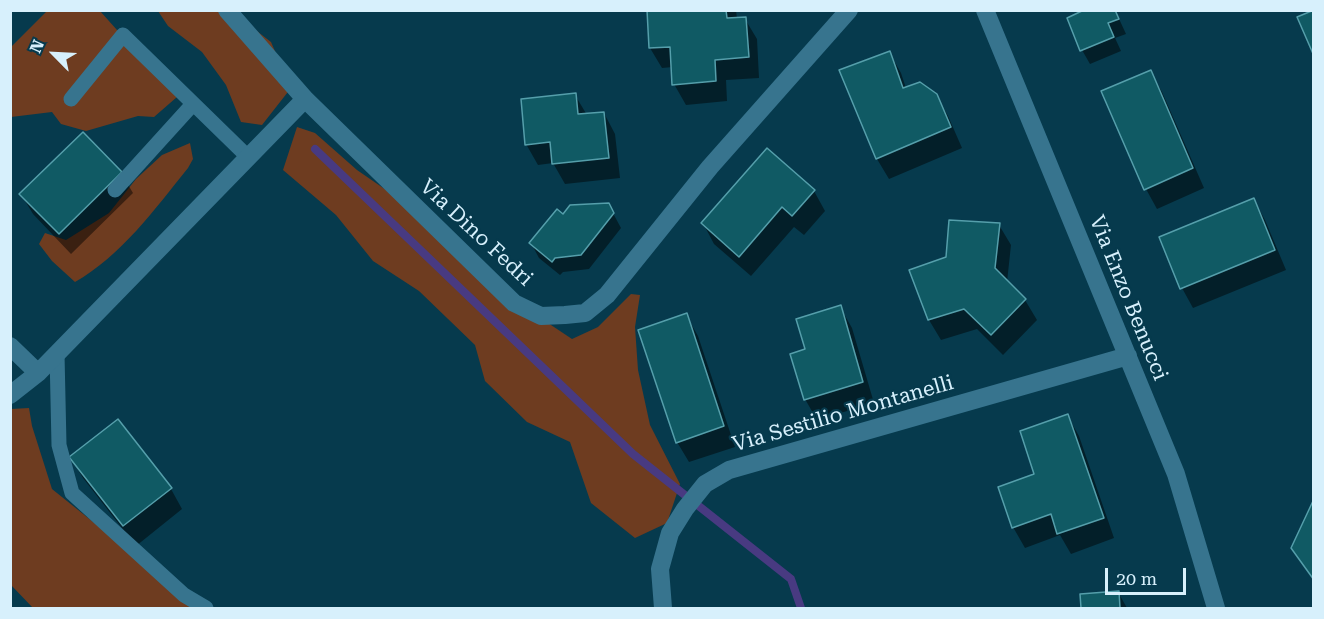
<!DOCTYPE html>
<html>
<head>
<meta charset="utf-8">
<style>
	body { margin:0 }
	#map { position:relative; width:1324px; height:619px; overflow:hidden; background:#063a4d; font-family:"Roboto Serif",serif }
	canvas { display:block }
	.frame { position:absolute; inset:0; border:12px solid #d7f0fc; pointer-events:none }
	.north { position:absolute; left:24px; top:24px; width:60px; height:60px; -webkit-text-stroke:4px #063a4d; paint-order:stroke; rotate:294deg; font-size:16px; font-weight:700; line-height:24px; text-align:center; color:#d7f0fc }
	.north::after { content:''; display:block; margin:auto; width:21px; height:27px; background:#d7f0fc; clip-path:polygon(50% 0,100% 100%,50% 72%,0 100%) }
	.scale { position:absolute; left:1105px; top:568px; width:81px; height:27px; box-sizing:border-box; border:3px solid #d7f0fc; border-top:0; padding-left:8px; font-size:18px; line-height:21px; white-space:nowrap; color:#d7f0fc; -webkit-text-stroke:4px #063a4d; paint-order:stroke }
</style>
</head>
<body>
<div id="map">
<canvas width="1324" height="619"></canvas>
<div class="frame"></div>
<div class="north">N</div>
<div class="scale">20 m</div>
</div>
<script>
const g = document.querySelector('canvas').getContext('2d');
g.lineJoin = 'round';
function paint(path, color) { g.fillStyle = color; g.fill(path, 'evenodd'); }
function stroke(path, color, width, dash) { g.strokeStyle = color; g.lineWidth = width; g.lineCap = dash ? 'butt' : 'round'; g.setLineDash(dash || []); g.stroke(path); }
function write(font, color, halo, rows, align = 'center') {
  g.font = font + ' "Roboto Serif",serif'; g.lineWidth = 4.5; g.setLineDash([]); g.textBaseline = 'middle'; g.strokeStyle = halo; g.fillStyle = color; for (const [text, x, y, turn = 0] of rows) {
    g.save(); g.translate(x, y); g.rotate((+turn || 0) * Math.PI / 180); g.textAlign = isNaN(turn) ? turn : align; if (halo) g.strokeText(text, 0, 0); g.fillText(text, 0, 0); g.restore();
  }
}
paint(new Path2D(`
	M 47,11 L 100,11 L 177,97 L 154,117 L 138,116 L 86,131 L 61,124 L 52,112 L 11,117 L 11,47 Z
	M 158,11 L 231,11 L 271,42 L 291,88 L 262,125 L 241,122 L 226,85 L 202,52 L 168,26 Z
	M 297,127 L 315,133 L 357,170 L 421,214 L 548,323 L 572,339 L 598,327 L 631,294 L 640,295 L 635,327 L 638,370 L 650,425 L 680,484 L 667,523 L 635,538 L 591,503 L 570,442 L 527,422 L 485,381 L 475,345 L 419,291 L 373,261 L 336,215 L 283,170 Z
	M 190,143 L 193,159 L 188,168 C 155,209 121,256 75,282 L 52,261 L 39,244 L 45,233 L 66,240 L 109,213 L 136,179 L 162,155 Z
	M 29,408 L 32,426 L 52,489 L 184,595 L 197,608 L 33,608 L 11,585 L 11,409 Z`), '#6e3c20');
paint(new Path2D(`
	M 648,10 L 736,10 L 737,19 L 745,19 L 757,39 L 759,78 L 726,80 L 727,101 L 686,105 L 674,84 L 673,67 L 662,68 L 650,48 Z
	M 1088,10 L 1115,10 L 1126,34 L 1115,38 L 1121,51 L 1090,64 L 1082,50 Z
	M 889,52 L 901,73 L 906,88 L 936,95 L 948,116 L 962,148 L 889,179 L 877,159 L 841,71 Z
	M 1150,71 L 1162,92 L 1204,188 L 1157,209 L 1146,189 Z
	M 575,95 L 587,115 L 604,113 L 615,134 L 620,178 L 565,184 L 553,163 L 538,165 L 526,144 Z
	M 121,173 L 133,193 L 71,254 L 33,214 L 21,194 Z
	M 814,191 L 825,211 L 804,235 L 794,227 L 751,276 L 714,244 L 703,223 Z
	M 1254,200 L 1265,220 L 1286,270 L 1193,308 L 1182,288 Z
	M 608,204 L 621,228 L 589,269 L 563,272 L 560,275 L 539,258 L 531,243 L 563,216 Z
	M 999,225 L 1011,245 L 1007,282 L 1025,300 L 1037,320 L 1003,355 L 977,329 L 941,340 L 929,320 L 911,271 L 947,258 Z
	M 840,307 L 852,328 L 874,403 L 817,420 L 805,399 Z
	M 686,315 L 698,336 L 735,447 L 689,462 L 677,442 Z
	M 1067,415 L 1079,436 L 1114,538 L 1071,554 L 1060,535 L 1025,548 L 1013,527 L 1036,475 Z
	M 71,458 L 171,489 L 182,509 L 136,546 L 83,478 Z
	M 1314,504 L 1314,581 L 1293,548 Z
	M 1118,592 L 1127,608 L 1083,608 L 1082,595 Z`), '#0007');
stroke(new Path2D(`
	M 315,149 L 633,454 L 791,579 L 801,608`), '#483a81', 8);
const building = new Path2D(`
	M 647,10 L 726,10 L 727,18 L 746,17 L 749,57 L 715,60 L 716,81 L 672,85 L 670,47 L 649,48 Z
	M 1084,10 L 1115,10 L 1119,19 L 1108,23 L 1114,37 L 1080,51 L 1067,18 Z
	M 1314,10 L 1314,56 L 1297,17 Z
	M 890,51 L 903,88 L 920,82 L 937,94 L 951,127 L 876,159 L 839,70 Z
	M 1151,70 L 1193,168 L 1144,190 L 1101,91 Z
	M 576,93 L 578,114 L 604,112 L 609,158 L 552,164 L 550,142 L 525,145 L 521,99 Z
	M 83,132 L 122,172 L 59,234 L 19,194 Z
	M 767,148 L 815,190 L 792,216 L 782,207 L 739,257 L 701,223 Z
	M 1254,198 L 1275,250 L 1180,289 L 1159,237 Z
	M 609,203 L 614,213 L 581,255 L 555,258 L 552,262 L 529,243 L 557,209 L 563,214 L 570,205 Z
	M 949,220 L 1000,223 L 995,268 L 1026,299 L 991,335 L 964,309 L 928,320 L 909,270 L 946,257 Z
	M 841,305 L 863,382 L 804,400 L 790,354 L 805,349 L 796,319 Z
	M 687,313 L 724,426 L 676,443 L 638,330 Z
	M 1068,414 L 1104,518 L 1057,534 L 1051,514 L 1012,528 L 998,487 L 1034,474 L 1020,431 Z
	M 118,419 L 172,488 L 123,526 L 69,457 Z
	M 1313,501 L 1314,501 L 1314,580 L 1291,548 Z
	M 1119,591 L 1120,608 L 1081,608 L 1080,594 Z`);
paint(building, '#105a64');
stroke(building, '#559fab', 1.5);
stroke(new Path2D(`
	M 71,99 L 123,35 L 248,157
	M 115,190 L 193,104
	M 57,354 L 59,445 L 72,493 L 184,595 L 206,608`), '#37748e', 15);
stroke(new Path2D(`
	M 227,10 L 305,99 L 514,303 L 541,316 L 565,315 L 585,313 L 607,295 L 710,167 L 849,10
	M 985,10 L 1176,474 L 1216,608
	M 10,346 L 38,373
	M 10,395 L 38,373 L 305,99
	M 663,608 L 660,569 L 670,533 L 685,509 L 705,484 L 729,470 L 1128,356`), '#37748e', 18);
write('21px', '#d7f0fc', '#063a4d', [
	["Via Dino Fedri",476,233,43],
	["Via Enzo Benucci",1128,298,68],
	["Via Sestilio Montanelli",843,414,-16]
]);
</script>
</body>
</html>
